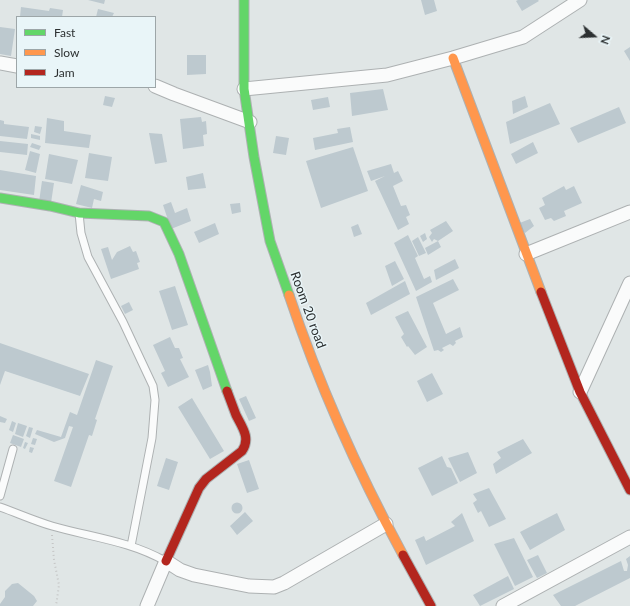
<!DOCTYPE html>
<html>
<head>
<meta charset="utf-8">
<style>
	body { margin:0 }
	#map { position:relative; width:630px; height:606px; overflow:hidden; background:#e0e6e6; font-family:Lato,sans-serif }
	canvas { display:block }
	.legend { position:absolute; left:16px; top:16px; width:140px; height:72px; box-sizing:border-box; background:#e9f5f8; border:1px solid #9da6a8; margin:0; padding:5px 7px; list-style:none; font-size:12px; color:#2c3031 }
	.legend li { display:flex; align-items:center; gap:8px; height:20px }
	.legend b { width:20px; border:1px solid #9da6a8 }
	.north { position:absolute; left:574px; top:16px; width:40px; height:40px; -webkit-text-stroke:3px #e9f5f8; paint-order:stroke; rotate:109deg; font-size:11px; font-weight:700; line-height:16px; text-align:center; color:#2c3031 }
	.north::after { content:''; display:block; margin:auto; width:14px; height:18px; background:#2c3031; clip-path:polygon(50% 0,100% 100%,50% 72%,0 100%) }
</style>
</head>
<body>
<div id="map">
<canvas width="630" height="606"></canvas>
<ul class="legend">
<li><b style="height:5px;background:#63d668"></b>Fast</li>
<li><b style="height:5px;background:#ff974d"></b>Slow</li>
<li><b style="height:5px;background:#b3261e"></b>Jam</li>
</ul>
<div class="north">N</div>
</div>
<script>
const g = document.querySelector('canvas').getContext('2d');
g.lineJoin = 'round';
function paint(path, color) { g.fillStyle = color; g.fill(path, 'evenodd'); }
function stroke(path, color, width, dash) { g.strokeStyle = color; g.lineWidth = width; g.lineCap = dash ? 'butt' : 'round'; g.setLineDash(dash || []); g.stroke(path); }
function write(font, color, halo, rows, align = 'center') {
  g.font = font + ' Lato,sans-serif'; g.lineWidth = 3; g.setLineDash([]); g.textBaseline = 'middle'; g.strokeStyle = halo; g.fillStyle = color; for (const [text, x, y, turn = 0] of rows) {
    g.save(); g.translate(x, y); g.rotate((+turn || 0) * Math.PI / 180); g.textAlign = isNaN(turn) ? turn : align; if (halo) g.strokeText(text, 0, 0); g.fillText(text, 0, 0); g.restore();
  }
}
paint(new Path2D(`
	M 88,0 L 105,0 L 104,4 Z
	M 421,0 L 434,0 L 437,11 L 425,15 Z
	M 518,0 L 538,0 L 539,1 L 522,11 L 516,1 Z
	M 21,7 L 49,11 L 50,8 L 63,10 L 62,17 L 20,17 Z
	M 98,9 L 114,13 L 112,17 L 96,17 Z
	M 0,27 L 15,29 L 11,56 L 0,54 Z
	M 630,47 L 630,61 L 624,51 Z
	M 187,55 L 206,55 L 206,74 L 187,75 Z
	M 383,89 L 388,110 L 352,116 L 350,93 Z
	M 105,96 L 115,98 L 112,107 L 103,105 Z
	M 525,96 L 528,107 L 513,114 L 512,101 Z
	M 328,97 L 330,107 L 313,110 L 311,100 Z
	M 550,103 L 560,124 L 510,144 L 506,122 Z
	M 619,107 L 626,123 L 578,143 L 570,128 Z
	M 201,117 L 202,122 L 206,121 L 207,134 L 203,135 L 204,146 L 183,149 L 180,119 Z
	M 47,118 L 64,121 L 64,131 L 91,135 L 89,148 L 45,143 Z
	M 0,120 L 4,121 L 4,124 L 29,127 L 27,139 L 0,136 Z
	M 35,126 L 42,127 L 40,134 L 34,132 Z
	M 350,127 L 353,142 L 315,150 L 313,138 L 338,133 L 337,129 Z
	M 149,133 L 162,134 L 167,162 L 155,164 Z
	M 31,134 L 40,136 L 40,140 L 31,138 Z
	M 276,136 L 289,138 L 286,155 L 273,153 Z
	M 0,141 L 28,144 L 27,155 L 0,152 Z
	M 533,142 L 538,153 L 516,164 L 511,154 Z
	M 32,143 L 41,146 L 39,150 L 30,147 Z
	M 353,147 L 368,191 L 321,208 L 306,161 Z
	M 30,151 L 40,154 L 36,173 L 25,170 Z
	M 89,153 L 112,157 L 108,181 L 85,178 Z
	M 49,154 L 78,160 L 72,184 L 45,179 Z
	M 391,164 L 394,173 L 398,171 L 403,181 L 393,186 L 401,206 L 406,205 L 410,215 L 406,217 L 409,224 L 398,230 L 375,181 L 385,176 L 371,181 L 367,171 Z
	M 0,170 L 36,176 L 34,195 L 0,190 Z
	M 203,173 L 206,188 L 188,190 L 186,177 Z
	M 42,181 L 54,183 L 51,203 L 39,202 Z
	M 81,185 L 103,192 L 101,201 L 94,199 L 92,208 L 76,204 Z
	M 564,186 L 566,190 L 574,186 L 582,203 L 564,211 L 566,216 L 554,221 L 551,218 L 545,220 L 539,208 L 545,205 L 542,198 Z
	M 171,202 L 175,213 L 187,208 L 191,221 L 171,229 L 163,205 Z
	M 240,203 L 241,212 L 232,214 L 230,204 Z
	M 530,219 L 534,226 L 525,233 L 517,224 Z
	M 446,221 L 453,231 L 438,241 L 434,239 L 432,242 L 429,237 L 432,233 L 430,230 Z
	M 215,223 L 219,234 L 199,243 L 194,232 Z
	M 358,224 L 362,234 L 354,237 L 351,227 Z
	M 425,233 L 427,239 L 423,242 L 420,236 Z
	M 408,235 L 418,256 L 415,258 L 424,279 L 430,276 L 432,282 L 416,291 L 394,243 Z
	M 418,237 L 426,253 L 419,256 L 412,241 Z
	M 438,241 L 441,247 L 428,255 L 425,248 Z
	M 130,246 L 133,252 L 136,251 L 140,262 L 137,263 L 139,269 L 111,279 L 101,249 L 108,247 L 112,260 L 117,252 Z
	M 455,259 L 459,268 L 436,280 L 434,270 Z
	M 395,261 L 404,279 L 392,286 L 385,266 Z
	M 453,279 L 459,290 L 433,303 L 446,334 L 460,327 L 463,337 L 455,341 L 456,343 L 453,346 L 450,344 L 442,348 L 444,350 L 441,352 L 438,350 L 434,351 L 416,297 Z
	M 405,281 L 410,294 L 371,315 L 366,303 Z
	M 175,286 L 188,325 L 172,330 L 159,291 Z
	M 129,302 L 133,310 L 125,314 L 121,306 Z
	M 408,311 L 427,347 L 415,355 L 408,346 L 407,347 L 401,337 L 404,334 L 395,317 Z
	M 170,337 L 175,348 L 179,348 L 183,358 L 180,359 L 189,377 L 168,387 L 161,373 L 165,371 L 153,345 Z
	M 0,343 L 89,374 L 80,396 L 5,371 L 0,385 Z
	M 96,360 L 113,366 L 95,419 L 97,420 L 92,436 L 89,435 L 71,487 L 54,481 L 73,427 L 69,426 L 65,438 L 54,442 L 35,434 L 37,430 L 61,437 L 70,412 L 77,415 Z
	M 208,365 L 210,372 L 212,386 L 203,390 L 195,370 Z
	M 432,373 L 443,394 L 427,402 L 417,381 Z
	M 246,396 L 256,418 L 249,421 L 239,399 Z
	M 192,398 L 224,451 L 210,459 L 178,407 Z
	M 0,416 L 7,419 L 5,423 L 0,422 Z
	M 12,421 L 16,423 L 13,432 L 9,430 Z
	M 18,423 L 27,426 L 23,437 L 15,434 Z
	M 29,427 L 33,428 L 30,438 L 26,436 Z
	M 13,435 L 24,439 L 21,447 L 10,443 Z
	M 33,438 L 37,439 L 35,445 L 31,444 Z
	M 523,439 L 532,453 L 496,474 L 493,464 L 501,458 L 497,452 Z
	M 25,442 L 28,443 L 25,449 L 23,448 Z
	M 30,447 L 34,448 L 32,453 L 29,452 Z
	M 468,452 L 477,473 L 460,482 L 448,458 Z
	M 442,456 L 447,467 L 451,468 L 458,483 L 432,496 L 418,468 Z
	M 166,458 L 178,462 L 169,490 L 157,486 Z
	M 249,460 L 259,489 L 247,493 L 237,464 Z
	M 489,488 L 506,519 L 489,527 L 481,511 L 478,513 L 473,503 L 477,500 L 473,494 Z
	M231.5 508a5.5 5.5 0 1 1 11 0a5.5 5.5 0 1 1-11 0Z
	M 245,512 L 253,521 L 237,535 L 230,526 Z
	M 462,513 L 474,541 L 426,565 L 415,540 L 424,536 L 426,541 L 455,526 L 451,522 Z
	M 557,513 L 565,530 L 530,550 L 520,532 Z
	M 514,538 L 533,577 L 515,586 L 494,544 Z
	M 538,555 L 547,573 L 537,578 L 527,560 Z
	M 630,556 L 630,578 L 575,606 L 561,606 L 553,595 L 621,561 L 624,571 L 627,571 L 628,565 L 626,559 Z
	M 508,576 L 514,589 L 480,606 L 473,595 Z
	M 18,583 L 34,596 L 37,601 L 33,606 L 0,606 L 0,604 L 5,597 L 5,591 L 12,584 Z`), '#bdc9cf');
const lane = new Path2D(`
	M 79,213 L 81,233 L 88,257 L 123,322 L 153,386 L 155,400 L 152,438 L 131,546
	M 0,496 L 13,449
	M 0,507 C 17,513 35,521 52,526 C 90,537 130,541 165,561`);
const street = new Path2D(`
	M 0,63 L 17,66
	M 155,86 L 174,94 L 250,122
	M 244,89 L 387,75 L 453,58 L 523,37 L 580,0
	M 526,254 L 630,212
	M 580,392 L 630,283
	M 147,606 L 166,561 L 180,570 L 194,575 L 249,586 L 274,587 L 284,583 L 386,524
	M 503,606 L 630,537`);
const fast = new Path2D(`
	M 244,0 L 244,89 L 254,157 L 270,241 L 289,295
	M 0,198 L 50,206 L 79,213 L 149,216 L 164,222 L 179,254 L 227,391`);
const slow = new Path2D(`
	M 453,58 L 541,292
	M 289,295 C 319,385 358,472 403,555`);
const jam = new Path2D(`
	M 541,292 L 580,392 L 630,490
	M 403,555 L 431,606
	M 166,561 L 199,488 L 206,479 L 242,451 C 251,438 242,427 236,415 C 233,407 230,399 227,391`);
stroke(lane, '#adb1b2', 9);
stroke(street, '#adb1b2', 15);
stroke(fast, '#adb1b2', 11);
stroke(slow, '#adb1b2', 11);
stroke(jam, '#adb1b2', 11);
stroke(new Path2D(`
	M 52,535 L 54,560 L 59,585 L 56,606`), '#c5c6c6', 2, [1, 3]);
stroke(lane, '#fafbfb', 7);
stroke(street, '#fafbfb', 13);
stroke(fast, '#63d668', 9);
stroke(slow, '#ff974d', 9);
stroke(jam, '#b3261e', 9);
write('13px', '#2c3031', '#e9f5f8', [
	["Room 20 road",308,310,70]
]);
</script>
</body>
</html>
